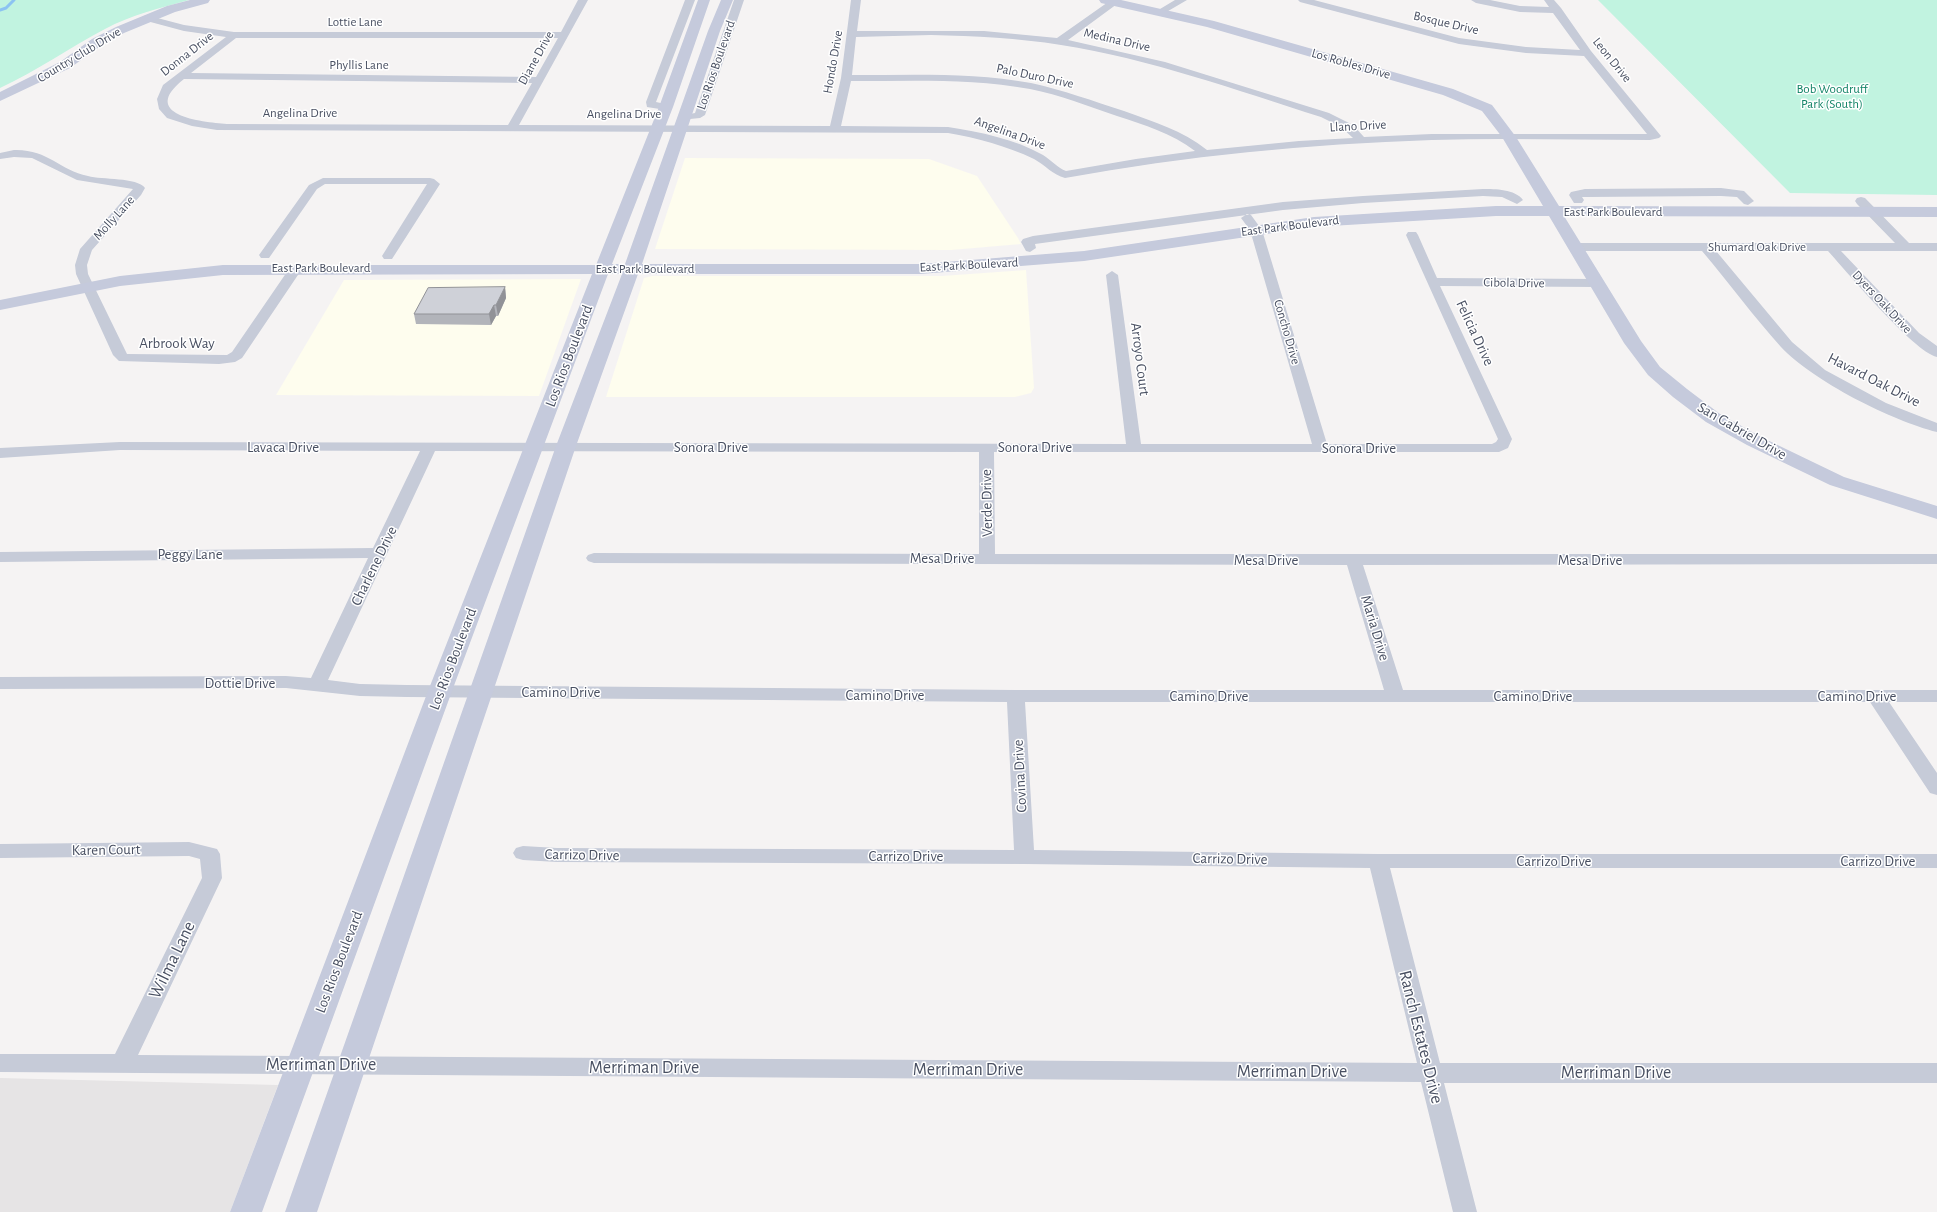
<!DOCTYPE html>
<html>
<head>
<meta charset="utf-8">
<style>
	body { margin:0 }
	canvas { display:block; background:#f5f3f3 }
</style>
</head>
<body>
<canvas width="1937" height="1212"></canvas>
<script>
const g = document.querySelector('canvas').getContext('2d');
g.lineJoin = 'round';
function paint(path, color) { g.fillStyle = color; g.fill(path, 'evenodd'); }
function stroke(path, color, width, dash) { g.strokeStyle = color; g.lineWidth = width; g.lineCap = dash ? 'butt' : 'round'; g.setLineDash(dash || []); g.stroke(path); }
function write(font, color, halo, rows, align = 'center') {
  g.font = font + ' "Alegreya Sans",sans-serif'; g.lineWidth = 3; g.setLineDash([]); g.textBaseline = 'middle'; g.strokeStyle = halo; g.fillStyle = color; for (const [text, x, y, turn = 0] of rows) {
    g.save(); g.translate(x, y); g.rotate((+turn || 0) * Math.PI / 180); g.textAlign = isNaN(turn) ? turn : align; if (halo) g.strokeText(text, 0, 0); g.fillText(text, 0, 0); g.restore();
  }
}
paint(new Path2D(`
	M 685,158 L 929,159 L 977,176 L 1018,238 L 1021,244 L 951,250 L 655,249 Z
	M 1026,270 L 1034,388 L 1031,393 L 1015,397 L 606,397 L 644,278 L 652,276 L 942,276 Z
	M 581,279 L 539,396 L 276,395 L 344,280 Z`), '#fefdee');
paint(new Path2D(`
	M 0,1078 L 278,1085 L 230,1212 L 0,1212 Z`), '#e6e4e5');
paint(new Path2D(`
	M 0,0 L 189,0 C 160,8 131,15 105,29 C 69,48 37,71 0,88 Z
	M 1598,0 L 1937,0 L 1937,195 L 1790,193 Z`), '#c1f3e0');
stroke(new Path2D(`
	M 0,10 L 6,8 L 14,0`), '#8cc3f2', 3);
paint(new Path2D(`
	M 578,0 L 588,0 L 519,125 L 830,126 L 841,78 L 851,0 L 861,0 L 857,31 L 984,31 L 1057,38 L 1111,0 L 1117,0 L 1117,4 L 1068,40 L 1165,62 L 1329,113 L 1353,125 L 1364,137 L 1432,134 L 1647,134 L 1584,56 L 1526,53 L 1459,44 L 1300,2 L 1298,0 L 1314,0 L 1459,38 L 1526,47 L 1580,50 L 1553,13 L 1520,12 L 1476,3 L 1471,0 L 1490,0 L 1520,6 L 1549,7 L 1544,0 L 1554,0 L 1561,8 L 1591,51 L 1661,136 L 1659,138 L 1650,140 C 1577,140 1504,138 1432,140 C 1308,144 1186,156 1065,178 C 1053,175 1045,165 1034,159 C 1007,146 977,138 948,133 L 217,130 L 192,126 L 167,118 L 159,109 L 157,99 L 163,85 L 226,37 L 184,31 L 143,20 L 141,18 L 146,15 L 184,25 L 234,32 L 561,32 ZM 931,35 C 975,36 1018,38 1061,45 C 1150,59 1236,90 1321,117 L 1341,127 L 1353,138 L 1299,141 L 1207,150 C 1182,130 1154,122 1124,111 C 1093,101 1063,90 1031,83 C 972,72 911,75 852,75 L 856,37 ZM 236,38 L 558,38 L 536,77 L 191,73 ZM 184,79 L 532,83 L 508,125 L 227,124 C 201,122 138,115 184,79 ZM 851,81 C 910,81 971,78 1030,89 C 1060,95 1088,106 1117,116 C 1144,125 1172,133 1195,151 L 1136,159 L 1066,171 C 1058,168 1051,160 1043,155 C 1015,139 980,132 948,127 L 841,126 Z
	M 685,0 L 695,0 L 656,102 L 670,105 L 671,107 L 666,110 L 647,107 L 646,102 Z
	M 734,0 L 744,0 L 705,115 L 700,118 L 680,120 L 679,118 L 680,116 L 695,113 Z
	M 1175,0 L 1187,0 L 1163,14 L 1160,15 L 1155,12 Z
	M 14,150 C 48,149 59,170 88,176 C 102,180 137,177 145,188 L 141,195 L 92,250 L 87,265 L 88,274 L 127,354 L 227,355 L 232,352 L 291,266 L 301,266 L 302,269 L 242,358 L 235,362 L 219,364 L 119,361 L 113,355 L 76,274 L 75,265 L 80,249 L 133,189 L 77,180 L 32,158 L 14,157 L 0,159 L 0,153 Z
	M 323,178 L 430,178 L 434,179 L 440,184 L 392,259 L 384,259 L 382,256 L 427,184 L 325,184 L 317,189 L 269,258 L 261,258 L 259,255 L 309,185 Z
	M 1721,188 L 1744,191 L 1754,201 L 1748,205 L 1744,204 L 1737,197 L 1721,196 L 1585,197 L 1582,197 L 1584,200 L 1582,203 L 1574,203 L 1569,195 L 1571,192 L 1585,189 Z
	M 1483,189 C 1495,189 1515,189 1523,200 L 1517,204 L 1502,197 L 1483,196 L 1363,203 L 1283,210 L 1035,244 L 1036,248 L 1030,252 L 1026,251 L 1021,242 L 1023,239 L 1033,236 L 1283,202 L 1363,196 Z
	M 1861,197 L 1865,198 L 1909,243 L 1937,243 L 1937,251 L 1841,251 L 1919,333 L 1937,346 L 1937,357 C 1913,351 1848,273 1828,251 L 1716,251 L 1792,342 L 1825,370 L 1886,403 L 1937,423 L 1937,432 C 1892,421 1813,381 1781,347 C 1754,317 1729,283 1702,251 L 1576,251 L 1570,247 L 1576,243 L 1895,243 L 1857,204 L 1855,201 L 1857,198 Z
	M 1247,214 L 1251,215 L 1262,230 L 1327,444 L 1492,444 L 1496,442 L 1498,439 L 1406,235 L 1408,232 L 1416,232 L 1418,235 L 1437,278 L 1597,279 L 1603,283 L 1597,287 L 1440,286 L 1512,439 L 1508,448 L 1499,452 L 994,452 L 995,554 L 1937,554 L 1937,564 L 1363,565 L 1403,690 L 1937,690 L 1937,702 L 1889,702 L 1937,773 L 1937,795 L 1930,793 L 1870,702 L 1025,702 L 1034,850 L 1378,854 L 1937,854 L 1937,868 L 1390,868 L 1440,1063 L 1937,1063 L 1937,1083 L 1444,1083 L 1477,1212 L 1453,1212 L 1421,1082 L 0,1072 L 0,1054 L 115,1054 L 202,878 L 200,859 L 189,856 L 0,858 L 0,844 L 189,842 L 217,849 L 220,854 L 222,878 L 138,1055 L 1417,1063 L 1370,868 L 1024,864 L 557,862 L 523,860 L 516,858 L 513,853 L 516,848 L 523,846 L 557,848 L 1014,850 L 1007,702 L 407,697 L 360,696 L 286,688 L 0,689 L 0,677 L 286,676 L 311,678 L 368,558 L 0,562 L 0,552 L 373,548 L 420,451 L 120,450 L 0,458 L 0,448 L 120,442 L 1126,444 L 1106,275 L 1112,271 L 1118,275 L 1141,444 L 1312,444 L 1250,230 L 1241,218 ZM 435,451 L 979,452 L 979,554 L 594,553 L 588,555 L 586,558 L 588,561 L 594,563 L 1347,565 L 1384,690 L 1016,690 L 407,685 L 360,684 L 328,680 Z`), '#c6cbd8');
paint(new Path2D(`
	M 190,0 L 210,0 L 208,3 L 175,12 L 124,33 L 102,45 L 70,68 L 0,101 L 0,92 L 60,62 L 92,39 L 116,27 L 167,6 Z
	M 698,0 L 710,0 L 673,107 L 612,264 L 625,264 L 708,31 L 721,0 L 733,0 L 720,31 L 642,264 L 920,264 L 1084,251 L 1314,217 L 1496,206 L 1543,206 L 1502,137 L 1482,111 L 1443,95 L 1207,27 L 1101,3 L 1099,0 L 1121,0 L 1214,21 L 1453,89 L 1492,105 L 1516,137 L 1559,206 L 1937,207 L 1937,217 L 1564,216 L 1641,341 L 1660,367 L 1687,389 L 1720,414 L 1761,437 L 1844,477 L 1937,506 L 1937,519 L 1830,485 L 1747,445 L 1706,422 L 1673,397 L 1648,375 L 1624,343 L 1549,216 L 1496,216 L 1314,227 L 1084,261 L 920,274 L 638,274 L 576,446 L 317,1212 L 285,1212 L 556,446 L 622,274 L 608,274 L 452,691 L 262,1212 L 230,1212 L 428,691 L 592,274 L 223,275 L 120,286 L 0,310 L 0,300 L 120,276 L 223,265 L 596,265 L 659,107 Z`), '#c5cadc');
paint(new Path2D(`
	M 505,287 L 506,298 L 498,316 L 496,316 L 491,325 L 416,324 L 414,314 Z`), '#b2b4ba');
paint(new Path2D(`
	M 505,287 L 506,298 L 498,316 L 496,305 Z
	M 494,305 L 496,316 L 491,325 L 489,314 Z`), '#919297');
const building = new Path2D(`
	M 505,287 L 496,305 L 494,305 L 489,314 L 414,314 L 428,288 Z`);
paint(building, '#cfd1d8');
stroke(building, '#919297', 1);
write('13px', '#495062', '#fff', [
	["Lottie Lane",355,22],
	["Bosque Drive",1446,23,13],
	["Medina Drive",1117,40,13],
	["Donna Drive",187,54,-38],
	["Country Club Drive",79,55,-31],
	["Diane Drive",536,58,-61],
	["Leon Drive",1612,60,51],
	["Hondo Drive",833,62,-80],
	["Los Robles Drive",1351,64,16],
	["Phyllis Lane",359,65],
	["Los Rios Boulevard",716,65,-71],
	["Palo Duro Drive",1035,76,12],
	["Angelina Drive",300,113],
	["Angelina Drive",624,114],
	["Llano Drive",1358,126,-3],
	["Angelina Drive",1010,133,20],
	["East Park Boulevard",1613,212],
	["Molly Lane",114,218,-48],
	["East Park Boulevard",1290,226,-7],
	["Shumard Oak Drive",1757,247],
	["East Park Boulevard",969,265,-3],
	["East Park Boulevard",321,268],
	["East Park Boulevard",645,269],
	["Cibola Drive",1514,283,1],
	["Dyers Oak Drive",1882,302,47],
	["Concho Drive",1287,332,74]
]);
write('13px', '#128467', '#fff', [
	["Bob Woodruff",1832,89],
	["Park (South)",1832,104]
]);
write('15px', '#495062', '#fff', [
	["Felicia Drive",1475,333,65],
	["Arbrook Way",177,343],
	["Los Rios Boulevard",569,356,-69],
	["Arroyo Court",1140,359,83],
	["Havard Oak Drive",1874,380,27],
	["San Gabriel Drive",1742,431,30],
	["Lavaca Drive",283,447],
	["Sonora Drive",711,447],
	["Sonora Drive",1035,447],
	["Sonora Drive",1359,448],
	["Verde Drive",987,503,-91],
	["Peggy Lane",190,554],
	["Mesa Drive",942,558],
	["Mesa Drive",1266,560],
	["Mesa Drive",1590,560],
	["Charlene Drive",374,566,-64],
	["Maria Drive",1375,628,73],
	["Los Rios Boulevard",453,659,-69],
	["Dottie Drive",240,683],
	["Camino Drive",561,692],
	["Camino Drive",885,695],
	["Camino Drive",1209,696],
	["Camino Drive",1533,696],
	["Camino Drive",1857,696],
	["Covina Drive",1020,776,-93],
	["Karen Court",106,850,-1],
	["Carrizo Drive",582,855,1],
	["Carrizo Drive",906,856],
	["Carrizo Drive",1230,859,1],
	["Carrizo Drive",1554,861],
	["Carrizo Drive",1878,861],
	["Los Rios Boulevard",339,962,-69]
]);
write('18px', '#495062', '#fff', [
	["Wilma Lane",172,960,-64],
	["Ranch Estates Drive",1421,1037,76],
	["Merriman Drive",321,1065],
	["Merriman Drive",644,1068],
	["Merriman Drive",968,1070],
	["Merriman Drive",1292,1072],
	["Merriman Drive",1616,1073]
]);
</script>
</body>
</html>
